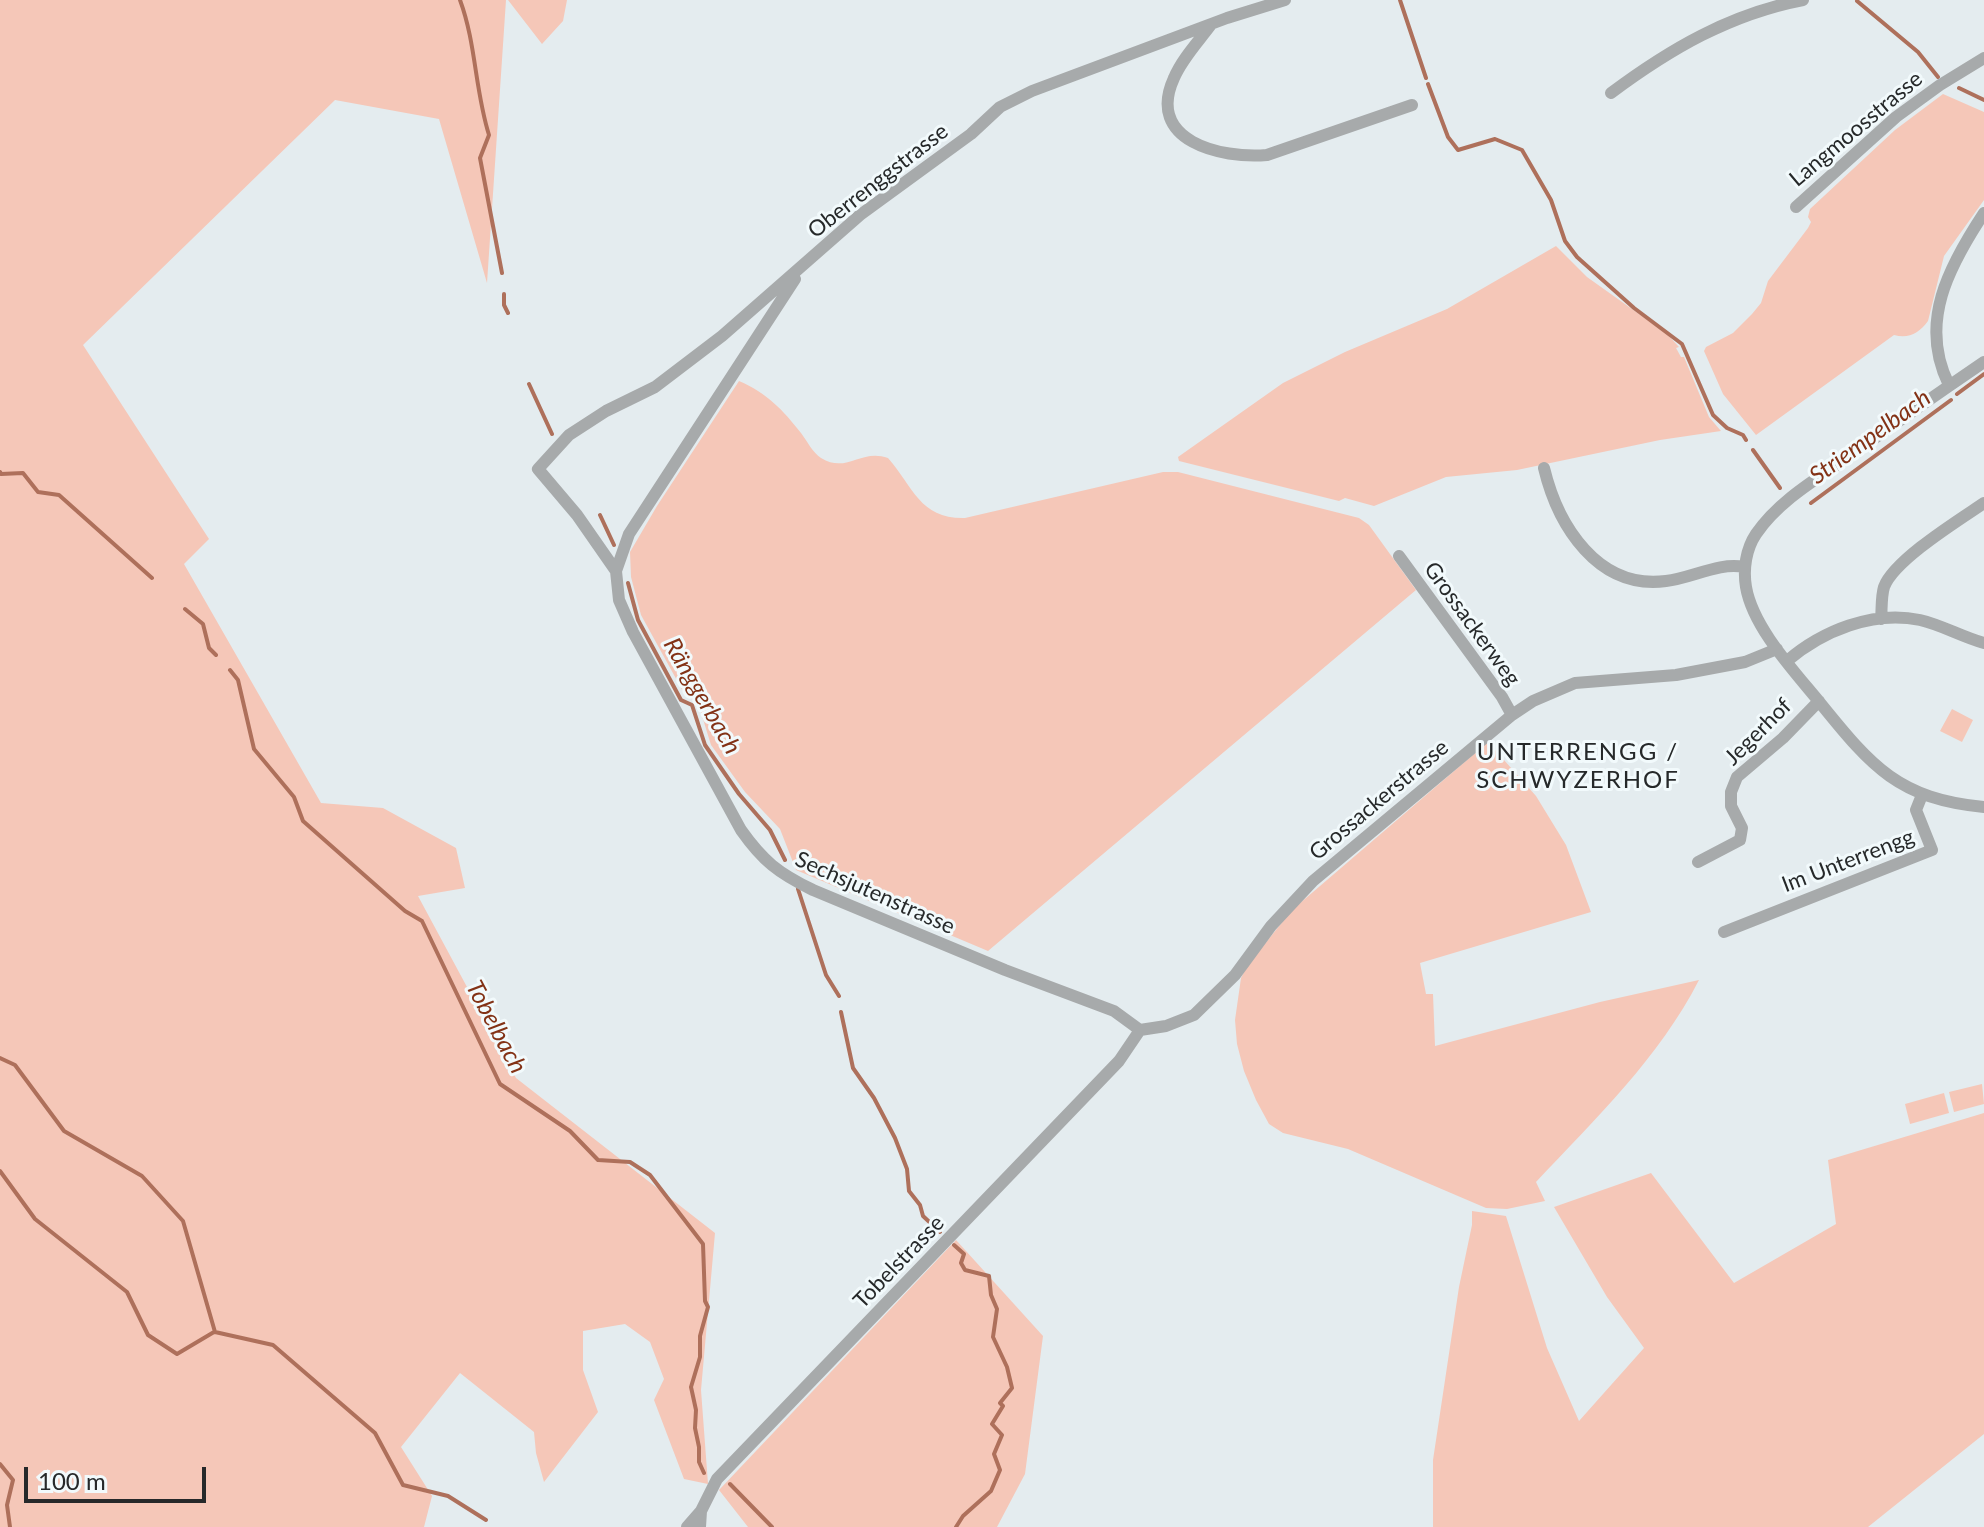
<!DOCTYPE html>
<html>
<head>
<meta charset="utf-8">
<style>
	body { margin:0 }
	#map { position:relative; width:1984px; height:1527px; overflow:hidden; background:#e4ecef; font-family:Lato,sans-serif }
	canvas { display:block }
	.scale { position:absolute; left:24px; top:1467px; width:182px; height:36px; box-sizing:border-box; border:4px solid #26292a; border-top:0; padding-left:10px; font-size:24px; line-height:28px; white-space:nowrap; color:#26292a; -webkit-text-stroke:6px #f2fafc; paint-order:stroke }
</style>
</head>
<body>
<div id="map">
<canvas width="1984" height="1527"></canvas>
<div class="scale">100 m</div>
</div>
<script>
const g = document.querySelector('canvas').getContext('2d');
g.lineJoin = 'round';
function paint(path, color) { g.fillStyle = color; g.fill(path, 'evenodd'); }
function stroke(path, color, width, dash) { g.strokeStyle = color; g.lineWidth = width; g.lineCap = dash ? 'butt' : 'round'; g.setLineDash(dash || []); g.stroke(path); }
function write(font, color, halo, rows, align = 'center') {
  g.font = font + ' Lato,sans-serif'; g.lineWidth = 6; g.setLineDash([]); g.textBaseline = 'middle'; g.strokeStyle = halo; g.fillStyle = color; for (const [text, x, y, turn = 0] of rows) {
    g.save(); g.translate(x, y); g.rotate((+turn || 0) * Math.PI / 180); g.textAlign = isNaN(turn) ? turn : align; if (halo) g.strokeText(text, 0, 0); g.fillText(text, 0, 0); g.restore();
  }
}
paint(new Path2D(`
	M 0,0 L 506,0 L 487,283 L 439,119 L 335,100 L 83,345 L 209,539 L 184,564 L 321,803 L 383,808 L 456,848 L 465,888 L 418,896 L 516,1078 L 715,1233 L 701,1390 L 708,1484 L 684,1479 L 654,1400 L 664,1379 L 650,1342 L 625,1324 L 583,1331 L 583,1370 L 598,1412 L 544,1482 L 536,1453 L 534,1432 L 460,1373 L 401,1447 L 432,1496 L 424,1527 L 0,1527 Z
	M 508,0 L 567,0 L 563,21 L 542,44 Z
	M 1943,94 L 1984,112 L 1984,200 L 1944,256 L 1928,321 C 1919,333 1909,339 1894,335 L 1756,435 L 1723,394 L 1704,351 L 1706,347 L 1733,333 L 1752,314 L 1761,303 L 1768,281 L 1808,228 L 1811,222 L 1808,217 L 1810,209 L 1895,130 Z
	M 1556,246 L 1587,277 L 1667,334 L 1679,347 L 1676,348 L 1681,357 L 1684,357 L 1709,417 L 1721,431 L 1660,440 L 1517,470 L 1446,477 L 1374,506 L 1345,498 L 1339,501 L 1179,461 L 1178,457 L 1283,383 L 1345,352 L 1447,309 Z
	M 739,381 C 767,393 783,410 801,433 C 807,441 813,453 821,458 C 847,474 861,448 888,458 C 914,488 920,519 965,518 L 1163,472 L 1178,472 L 1359,518 L 1369,525 L 1416,590 L 988,951 L 796,870 L 780,829 L 745,792 L 711,745 L 698,703 L 685,695 L 641,615 L 631,577 L 630,552 L 657,506 Z
	M 1952,709 L 1973,720 L 1962,742 L 1940,731 Z
	M 1488,742 L 1536,796 L 1566,845 L 1591,912 L 1420,963 L 1426,994 L 1433,994 L 1435,1046 L 1600,1002 L 1699,980 C 1659,1058 1596,1118 1536,1182 L 1545,1201 L 1507,1209 L 1486,1208 L 1348,1149 L 1283,1133 L 1269,1124 L 1256,1100 L 1244,1071 L 1237,1044 L 1235,1020 L 1241,978 L 1247,966 L 1292,910 Z
	M 1982,1084 L 1984,1104 L 1954,1112 L 1949,1092 Z
	M 1944,1093 L 1949,1113 L 1910,1124 L 1905,1104 Z
	M 1984,1113 L 1984,1434 L 1868,1527 L 1433,1527 L 1433,1460 L 1459,1287 L 1472,1225 L 1472,1211 L 1506,1216 L 1547,1348 L 1579,1421 L 1644,1348 L 1607,1297 L 1554,1207 L 1651,1173 L 1734,1283 L 1836,1224 L 1828,1160 Z
	M 956,1240 L 1043,1336 L 1025,1474 L 997,1527 L 748,1527 L 719,1490 Z`), '#f5c7b8');
stroke(new Path2D(`
	M 460,0 C 476,43 475,91 489,135 L 480,158 L 502,273
	M 1400,0 L 1426,78
	M 1857,1 L 1918,52 L 1938,77
	M 1428,84 L 1448,137 L 1458,150 L 1495,139 L 1522,150 L 1551,200 L 1565,241 L 1577,257 L 1634,308 L 1682,344 L 1713,415 L 1727,428 L 1743,435 L 1746,440
	M 1959,88 L 1984,100
	M 504,294 L 504,305 L 508,313
	M 529,384 L 552,434
	M 1957,394 L 1984,374
	M 1753,450 L 1780,488
	M 0,472 L 1,474 L 23,473 L 38,492 L 59,495 L 152,578
	M 1811,503 L 1951,400
	M 600,515 L 614,545
	M 628,583 L 638,620 L 681,700 L 692,705 L 705,745 L 739,794 L 770,830 L 785,860
	M 185,609 L 203,624 L 209,648 L 216,655
	M 230,670 L 238,680 L 254,749 L 294,797 L 303,821 L 405,911 L 422,921 L 500,1084 L 570,1131 L 598,1160 L 630,1162 L 650,1175 L 703,1244 L 705,1301 L 708,1307 L 700,1336 L 700,1357 L 691,1387 L 696,1410 L 695,1428 L 699,1447 L 699,1462 L 704,1473
	M 798,889 L 826,975 L 839,996
	M 841,1012 L 853,1068 L 874,1098 L 895,1138 L 907,1169 L 909,1191 L 920,1205 L 923,1216 L 940,1232
	M 0,1058 L 15,1065 L 64,1131 L 142,1176 L 183,1221 L 215,1332 L 273,1345 L 375,1433 L 403,1485 L 448,1496 L 486,1520
	M 0,1171 L 35,1219 L 127,1292 L 148,1335 L 177,1354 L 214,1332
	M 954,1245 L 964,1254 L 961,1263 L 965,1270 L 989,1276 L 991,1295 L 997,1309 L 993,1337 L 1007,1367 L 1012,1388 L 1000,1403 L 1003,1406 L 992,1424 L 1002,1435 L 994,1454 L 1000,1470 L 991,1491 L 963,1516 L 956,1527
	M 0,1464 L 13,1480 L 7,1505 L 10,1527
	M 730,1484 L 772,1527`), '#ae705b', 4);
stroke(new Path2D(`
	M 1210,26 C 1198,42 1182,59 1174,78 C 1145,141 1221,159 1267,155 L 1412,105
	M 1611,93 C 1670,49 1730,14 1803,0
	M 1796,207 L 1896,117 L 1940,85 L 1984,58
	M 1984,362 C 1940,392 1897,422 1854,453 C 1820,477 1780,499 1756,534 C 1746,549 1743,569 1746,587 C 1753,628 1795,672 1821,704 C 1872,767 1899,799 1984,807
	M 1949,385 C 1918,323 1949,266 1984,213
	M 1544,468 C 1558,526 1598,590 1666,581 C 1692,578 1719,562 1744,567
	M 1399,556 L 1502,697 L 1512,715
	M 616,571 L 629,534 L 795,279
	M 1881,619 C 1882,609 1881,597 1884,587 C 1894,560 1959,520 1984,503
	M 1787,661 C 1822,631 1873,610 1920,620 C 1942,625 1962,637 1984,643
	M 1698,862 L 1740,840 L 1742,828 L 1731,806 L 1731,792 L 1737,777 L 1783,738 L 1819,701
	M 1724,932 L 1932,850 L 1916,810 L 1922,795
	M 1140,1030 L 1114,1011 L 1005,970 L 813,890 C 778,873 763,861 741,830 L 633,632 L 619,600 L 616,571 L 577,515 L 538,469 L 569,435 L 606,411 L 655,387 L 722,336 L 860,215 L 971,134 L 1000,107 L 1032,91 L 1227,18 L 1285,0
	M 1140,1030 L 1166,1026 L 1194,1015 L 1235,975 L 1271,926 L 1313,881 L 1512,715 L 1533,701 L 1575,683 L 1676,675 L 1745,662 L 1777,649
	M 687,1527 L 701,1511
	M 700,1527 L 701,1511 L 717,1479 L 1119,1061 L 1140,1030`), '#a7aaab', 12);
write('22px', '#26292a', '#f2fafc', [
	["Langmoosstrasse",1856,129,-40],
	["Oberrenggstrasse",878,181,-38],
	["Grossackerweg",1472,624,54],
	["Jegerhof",1758,732,-45],
	["Grossackerstrasse",1379,800,-40],
	["Im Unterrengg",1848,861,-21],
	["Sechsjutenstrasse",875,893,24],
	["Tobelstrasse",899,1262,-46]
]);
write('italic 24px', '#833216', '#f2fafc', [
	["Striempelbach",1870,437,-36],
	["Ränggerbach",702,696,60],
	["Tobelbach",496,1027,62]
]);
g.letterSpacing = '2px';
write('24px', '#26292a', '#f2fafc', [
	["UNTERRENGG /",1578,752],
	["SCHWYZERHOF",1578,780]
]);
g.letterSpacing = '0px';
</script>
</body>
</html>
